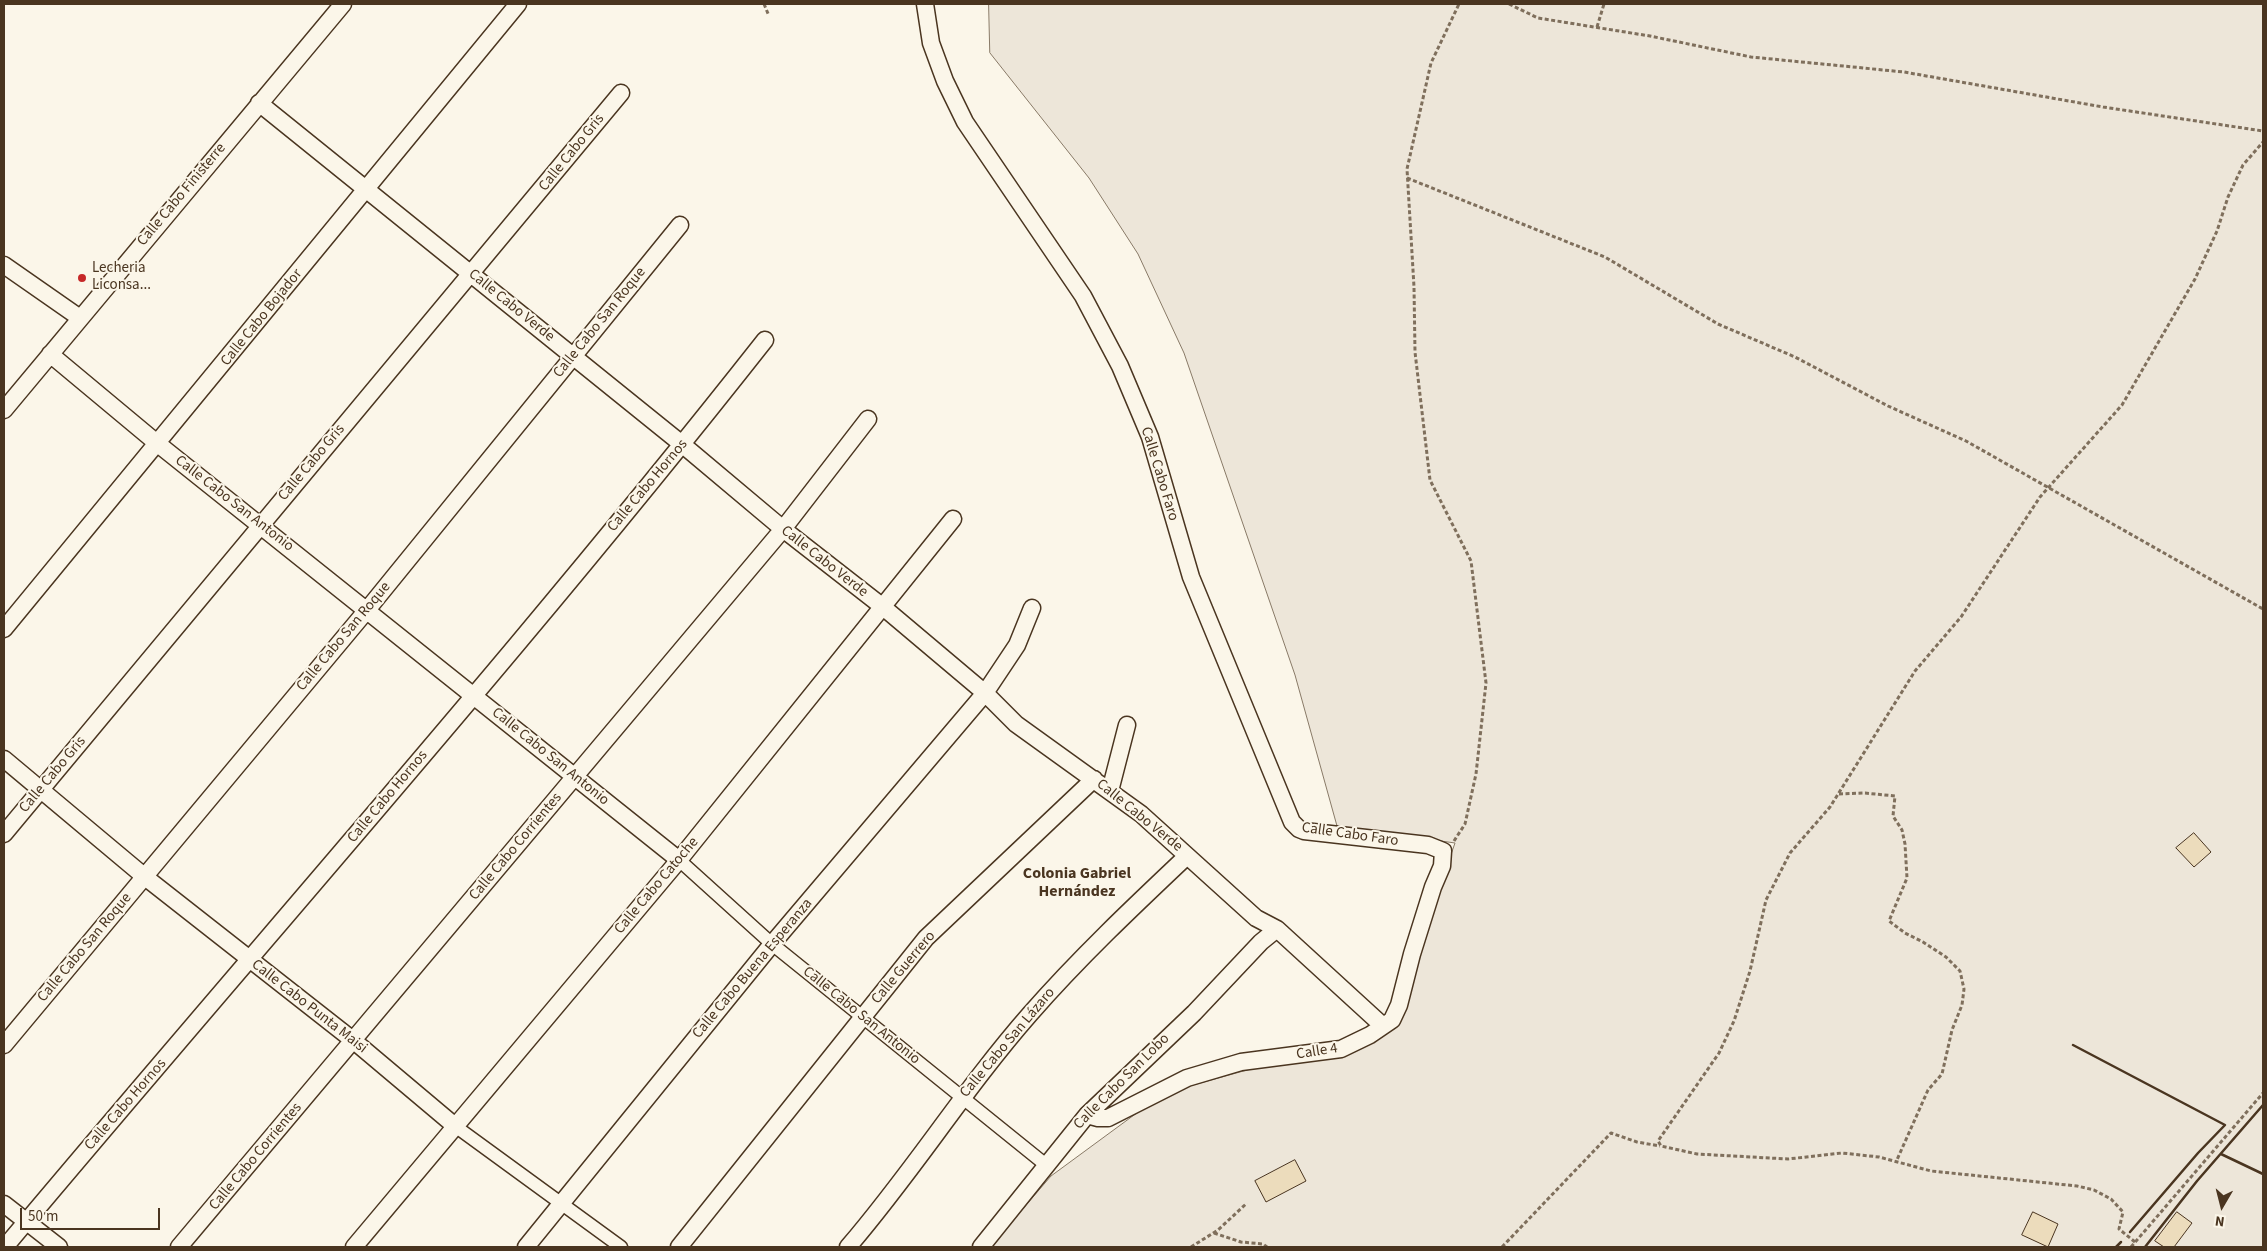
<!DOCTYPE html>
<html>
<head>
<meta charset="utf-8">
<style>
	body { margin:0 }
	#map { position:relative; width:2267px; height:1251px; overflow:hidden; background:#fbf6e9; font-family:"Source Sans 3",sans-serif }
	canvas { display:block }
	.frame { position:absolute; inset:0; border:5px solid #4a3520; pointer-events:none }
	.north { position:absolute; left:2197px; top:1181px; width:50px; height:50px; -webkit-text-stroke:4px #fbf6e9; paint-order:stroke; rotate:188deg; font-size:14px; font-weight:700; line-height:20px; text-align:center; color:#4a3520 }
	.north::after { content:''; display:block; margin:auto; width:18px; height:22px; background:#4a3520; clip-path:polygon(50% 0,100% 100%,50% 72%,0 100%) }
	.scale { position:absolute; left:20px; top:1208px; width:140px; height:22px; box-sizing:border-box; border:2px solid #4a3520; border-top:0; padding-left:6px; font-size:15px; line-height:18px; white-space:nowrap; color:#4a3520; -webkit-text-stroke:4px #fbf6e9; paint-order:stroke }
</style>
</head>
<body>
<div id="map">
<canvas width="2267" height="1251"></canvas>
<div class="frame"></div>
<div class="north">N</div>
<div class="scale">50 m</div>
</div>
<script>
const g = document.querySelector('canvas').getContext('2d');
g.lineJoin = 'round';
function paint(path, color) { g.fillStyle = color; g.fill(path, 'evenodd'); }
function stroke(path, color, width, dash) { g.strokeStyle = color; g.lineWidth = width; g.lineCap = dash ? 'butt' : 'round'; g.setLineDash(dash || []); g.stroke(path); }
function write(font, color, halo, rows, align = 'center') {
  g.font = font + ' "Source Sans 3",sans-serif'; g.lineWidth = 4; g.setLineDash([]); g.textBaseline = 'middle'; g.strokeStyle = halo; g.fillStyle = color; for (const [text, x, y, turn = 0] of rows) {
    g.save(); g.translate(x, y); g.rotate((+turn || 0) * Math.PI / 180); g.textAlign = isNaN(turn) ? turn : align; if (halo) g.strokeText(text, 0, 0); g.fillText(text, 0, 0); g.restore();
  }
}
const green = new Path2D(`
	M 989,4 L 2263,4 L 2263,1247 L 990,1247 L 1051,1176 L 1164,1093 L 1388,1031 L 1455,843 L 1337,826 L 1295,675 L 1184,353 L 1138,254 L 1089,178 L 990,53 Z`);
paint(green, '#ede6d9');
stroke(green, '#887966', 1);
const building = new Path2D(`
	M 2194,833 L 2211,852 L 2194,867 L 2176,848 Z
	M 1295,1160 L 1306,1181 L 1266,1202 L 1255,1181 Z
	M 2033,1212 L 2058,1224 L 2048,1247 L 2022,1235 Z
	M 2177,1212 L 2192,1223 L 2174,1247 L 2164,1247 L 2155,1241 Z`);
paint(building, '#ecdcbc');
stroke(building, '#4a3520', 1);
const pedestrian = new Path2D(`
	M 679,860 L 772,944 L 1046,1165
	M 455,1126 L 621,1247`);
const minor = new Path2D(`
	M 925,4 L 931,43 L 945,81 L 965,122 L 1083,296 L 1120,366 L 1150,437 L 1191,577 L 1292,822 L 1299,829 L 1304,831 L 1428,845 L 1443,851 L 1442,866 L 1433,887 L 1412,954 L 1399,1005 L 1392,1020 L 1370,1035 L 1341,1049 L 1241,1062 L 1187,1078 L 1108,1118 L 1098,1118 L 1087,1115
	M 259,103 L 683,445 L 783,529 L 883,607 L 985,693 L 1016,724 L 1141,814 L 1256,918 L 1277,929 L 1383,1026
	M 4,265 L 80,318
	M 50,354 L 158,444 L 679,860
	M 4,410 L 343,4
	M 4,629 L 518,4
	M 4,759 L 145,877 L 354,1041 L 455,1126
	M 1110,791 L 1127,725
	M 4,834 L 621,93
	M 4,1045 L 367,610 L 680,225
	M 4,1204 L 59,1247
	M 5,1247 C 258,945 521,650 765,340
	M 179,1247 L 783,529 L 868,419
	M 354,1247 L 679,860 L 953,519
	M 526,1247 L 772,944 L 985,693 L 1017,645 L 1032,608
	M 679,1247 L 926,938 L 1094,779
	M 848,1247 C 912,1173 965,1088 1030,1014 C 1079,958 1133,907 1187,856
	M 981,1247 L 1087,1115 L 1194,1013 L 1261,942 L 1277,929`);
stroke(pedestrian, '#4a3520', 15);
stroke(minor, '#4a3520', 19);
stroke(new Path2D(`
	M 764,4 L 769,16
	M 1509,4 L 1538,18 L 1650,36 L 1751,57 L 1904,72 L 2103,107 L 2263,131
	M 1597,27 L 1604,4
	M 1407,178 L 1605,257 L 1718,324 L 1795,357 L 1888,406 L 1966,441 L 2263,609
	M 1839,794 L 1865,793 L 1895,796 L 1893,816 L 1902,830 L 1905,844 L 1907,878 L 1889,921 L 1905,933 L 1923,942 L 1946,957 L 1960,971 L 1964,989 L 1962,1005 L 1952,1030 L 1942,1074 L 1928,1090 L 1896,1162
	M 1454,841 L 1465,824 L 1476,774 L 1486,683 L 1471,561 L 1430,480 L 1415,352 L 1414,287 L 1407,169 L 1431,63 L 1459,4
	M 1214,1233 L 1241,1242 L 1263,1244 L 1267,1247
	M 2135,1242 L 2119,1229 L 2123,1212 L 2111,1199 L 2094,1190 L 2077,1186 L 1931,1171 L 1879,1157 L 1842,1153 L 1788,1159 L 1697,1154 L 1661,1146 L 1658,1141 L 1719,1053 L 1734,1021 L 1750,971 L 1766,900 L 1790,853 L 1830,807 L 1915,671 L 1961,617 L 2040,497 L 2122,405 L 2195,279 L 2217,231 L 2228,197 L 2243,165 L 2263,142
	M 1191,1247 L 1218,1230 L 1247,1203
	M 1502,1247 L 1611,1133 L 1637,1142 L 1660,1146
	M 2131,1247 L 2263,1093`), '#7f6f5c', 3, [4, 2.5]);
stroke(pedestrian, '#fbf6e9', 12);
stroke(minor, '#fbf6e9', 16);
stroke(new Path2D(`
	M 2073,1045 L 2225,1125 L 2198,1153 L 2130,1232
	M 2221,1154 L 2263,1174
	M 2116,1247 L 2121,1242
	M 2145,1247 L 2197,1181 L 2263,1105`), '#4a3520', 2.5);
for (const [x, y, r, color] of [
	[82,278,5,"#c62828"]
]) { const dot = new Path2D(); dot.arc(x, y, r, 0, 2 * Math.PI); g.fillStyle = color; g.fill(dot); stroke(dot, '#fbf6e9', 2); }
write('15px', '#4a3520', '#fbf6e9', [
	["Calle Cabo Gris",572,153,-51],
	["Calle Cabo Finisterre",182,195,-50],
	["Calle Cabo Verde",511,306,39],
	["Calle Cabo Bojador",262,318,-51],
	["Calle Cabo San Roque",600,323,-51],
	["Calle Cabo Gris",312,463,-50],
	["Calle Cabo Faro",1159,474,73],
	["Calle Cabo Hornos",648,486,-50],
	["Calle Cabo San Antonio",234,504,38],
	["Calle Cabo Verde",824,562,38],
	["Calle Cabo San Roque",344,637,-50],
	["Calle Cabo San Antonio",550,757,39],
	["Calle Cabo Gris",53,775,-50],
	["Calle Cabo Hornos",388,797,-50],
	["Calle Cabo Verde",1139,816,39],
	["Calle Cabo Faro",1350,835,8],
	["Calle Cabo Corrientes",516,847,-50],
	["Calle Cabo Catoche",657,886,-50],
	["Calle Cabo San Roque",85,948,-50],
	["Calle Guerrero",904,968,-50],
	["Calle Cabo Buena Esperanza",753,969,-50],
	["Calle Cabo Punta Maisi",309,1007,38],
	["Calle Cabo San Antonio",861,1016,39],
	["Calle Cabo San Lázaro",1008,1043,-50],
	["Calle 4",1317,1052,-9],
	["Calle Cabo San Lobo",1122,1082,-45],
	["Calle Cabo Hornos",126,1105,-49],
	["Calle Cabo Corrientes",256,1157,-50]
]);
write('15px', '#4a3520', '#fbf6e9', [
	["Lecheria",92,269],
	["Liconsa...",92,286]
], 'left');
write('bold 16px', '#4a3520', '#fbf6e9', [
	["Colonia Gabriel",1077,874],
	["Hernández",1077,892]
]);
</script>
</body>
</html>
